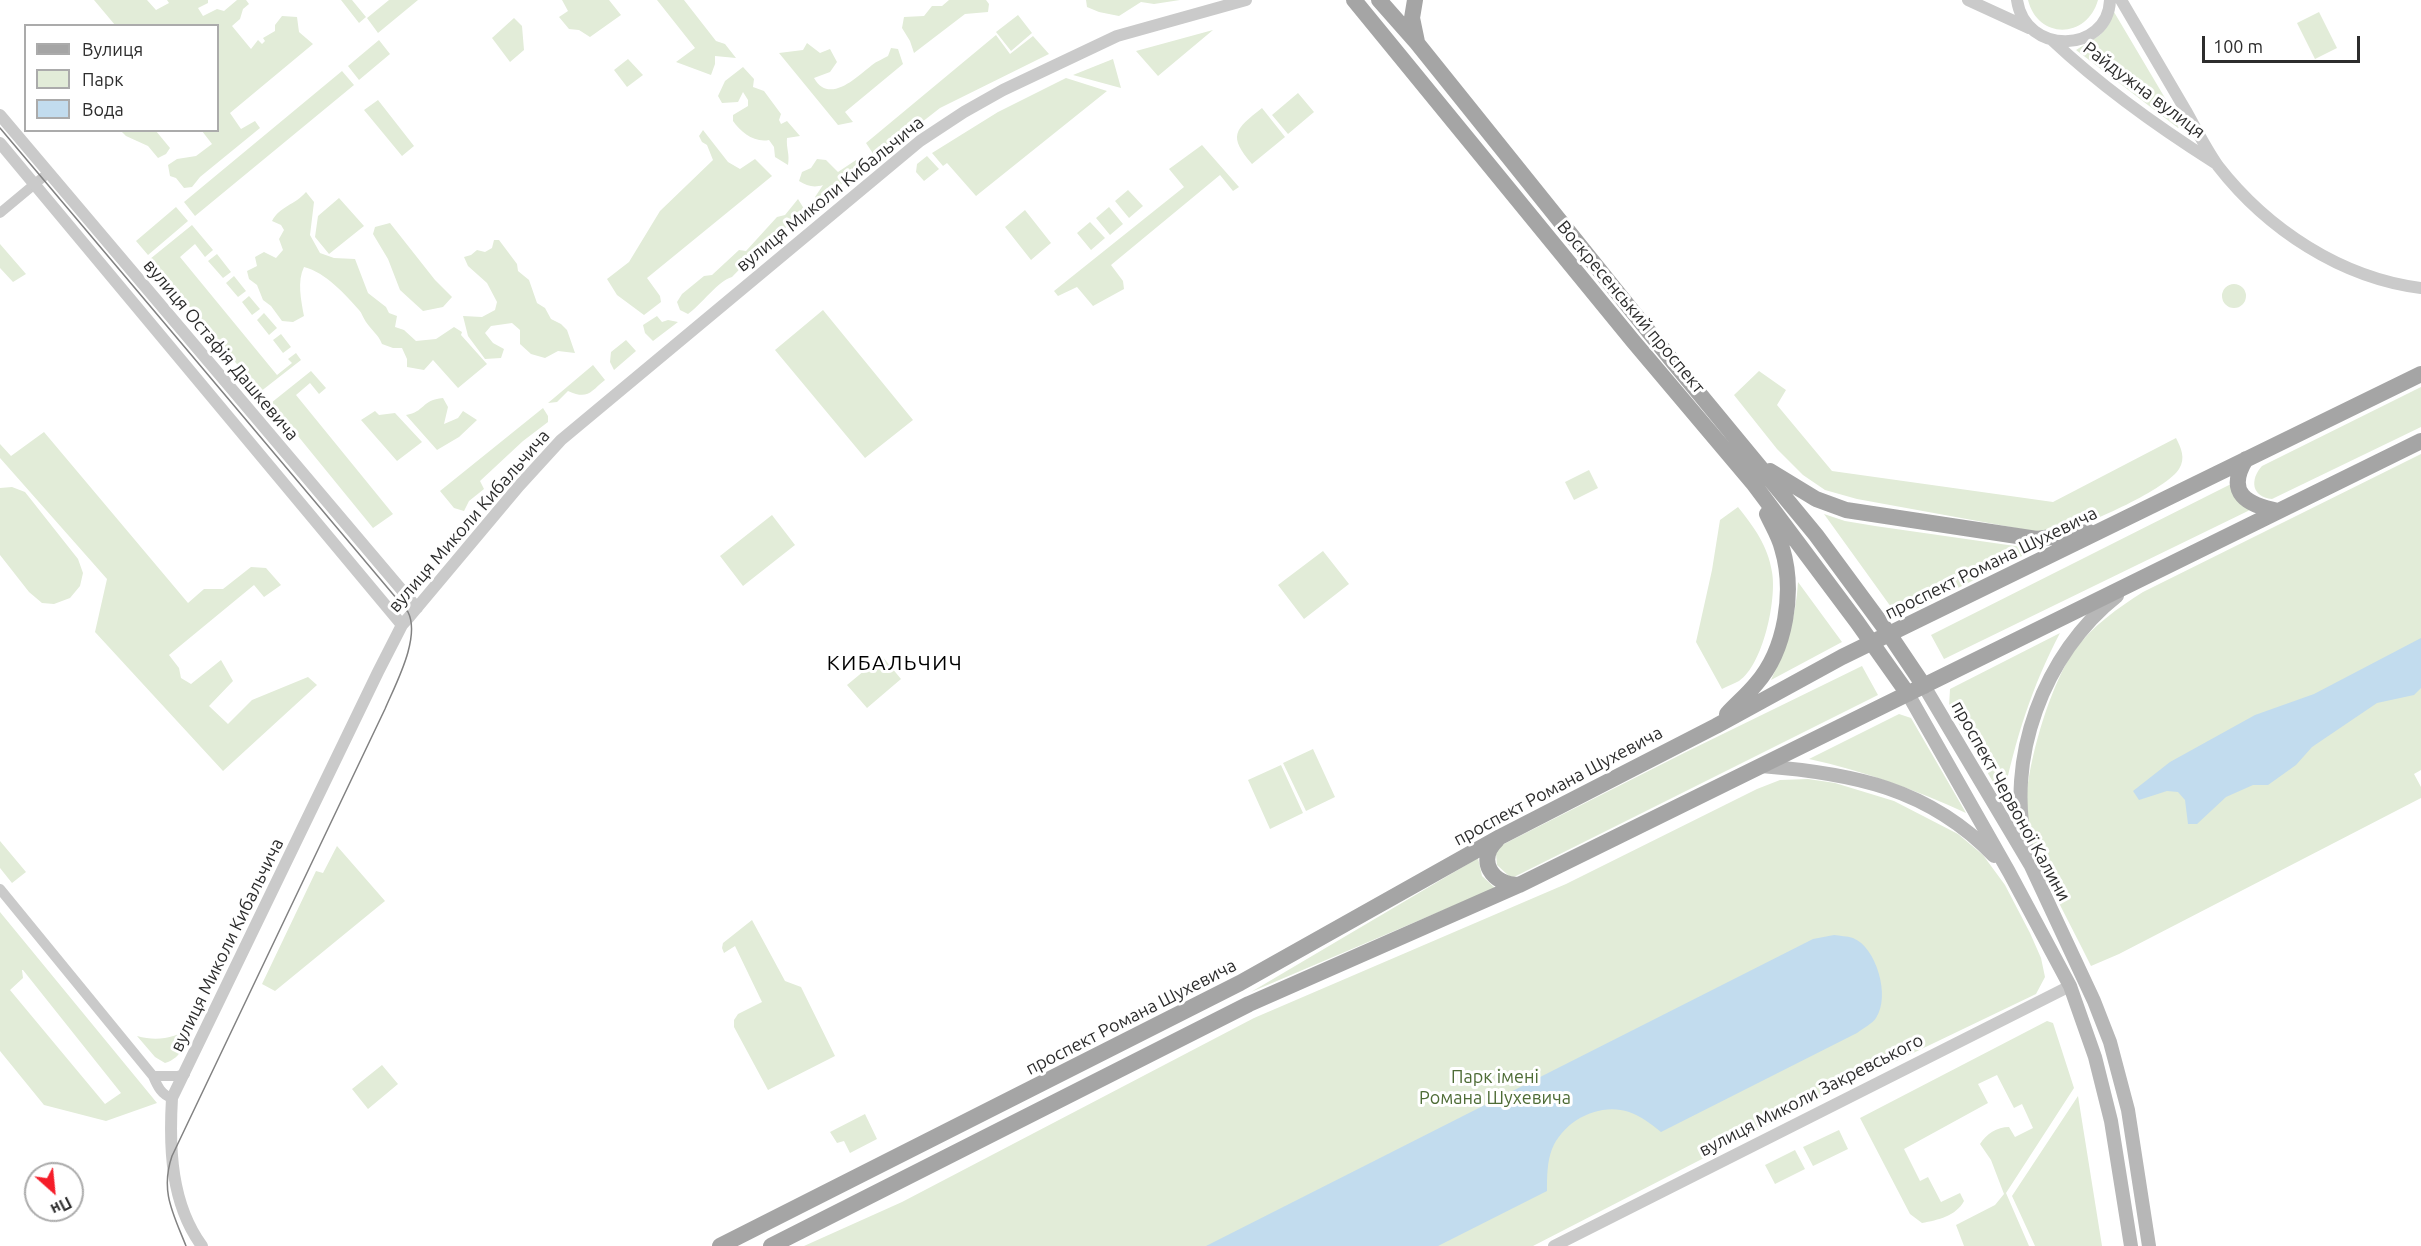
<!DOCTYPE html>
<html>
<head>
<meta charset="utf-8">
<style>
	body { margin:0 }
	#map { position:relative; width:2421px; height:1246px; overflow:hidden; background:#fff; font-family:Ubuntu,sans-serif }
	canvas { display:block }
	.legend { position:absolute; left:24px; top:24px; width:195px; height:108px; box-sizing:border-box; background:#fff; border:2px solid #ababab; margin:0; padding:8px 10px; list-style:none; font-size:18px; color:#2d2d2d }
	.legend li { display:flex; align-items:center; gap:12px; height:30px }
	.legend b { width:30px; border:2px solid #ababab }
	.north { position:absolute; left:24px; top:1162px; width:60px; height:60px; box-sizing:border-box; background:#fff; border:2px solid #ababab; border-radius:50%; rotate:153deg; font-size:16px; font-weight:700; line-height:24px; text-align:center; color:#2d2d2d }
	.north::after { content:''; display:block; margin:auto; width:21px; height:27px; background:#f51d29; clip-path:polygon(50% 0,100% 100%,50% 72%,0 100%) }
	.scale { position:absolute; left:2202px; top:36px; width:158px; height:27px; box-sizing:border-box; border:3px solid #2d2d2d; border-top:0; padding-left:8px; font-size:18px; line-height:21px; white-space:nowrap; color:#2d2d2d; -webkit-text-stroke:4px #fff; paint-order:stroke }
</style>
</head>
<body>
<div id="map">
<canvas width="2421" height="1246"></canvas>
<ul class="legend">
<li><b style="height:8px;background:#a5a5a5"></b>Вулиця</li>
<li><b style="height:16px;background:#e2ecd8"></b>Парк</li>
<li><b style="height:16px;background:#c2dcee"></b>Вода</li>
</ul>
<div class="north">Пн</div>
<div class="scale">100 m</div>
</div>
<script>
const g = document.querySelector('canvas').getContext('2d');
g.lineJoin = 'round';
function paint(path, color) { g.fillStyle = color; g.fill(path, 'evenodd'); }
function stroke(path, color, width, dash) { g.strokeStyle = color; g.lineWidth = width; g.lineCap = dash ? 'butt' : 'round'; g.setLineDash(dash || []); g.stroke(path); }
function write(font, color, halo, rows, align = 'center') {
  g.font = font + ' Ubuntu,sans-serif'; g.lineWidth = 6; g.setLineDash([]); g.textBaseline = 'middle'; g.strokeStyle = halo; g.fillStyle = color; for (const [text, x, y, turn = 0] of rows) {
    g.save(); g.translate(x, y); g.rotate((+turn || 0) * Math.PI / 180); g.textAlign = isNaN(turn) ? turn : align; if (halo) g.strokeText(text, 0, 0); g.fillText(text, 0, 0); g.restore();
  }
}
paint(new Path2D(`
	M 94,0 L 147,0 L 156,10 L 169,3 L 167,0 L 208,0 L 208,3 L 198,8 L 203,16 L 217,9 L 224,11 L 237,0 L 246,0 L 249,4 L 243,9 L 240,19 L 232,26 L 251,49 L 258,40 L 262,44 L 265,41 L 263,38 L 275,31 L 275,25 L 282,16 L 297,17 L 299,32 L 313,44 L 230,113 L 241,129 L 255,121 L 260,128 L 200,177 L 192,187 L 184,188 L 176,178 L 170,176 L 168,165 L 177,159 L 196,156 L 212,144 L 202,131 L 218,130 L 218,26 L 115,25 Z
	M 341,0 L 352,0 L 366,17 L 359,23 Z
	M 389,0 L 418,0 L 378,33 L 367,18 Z
	M 562,0 L 609,0 L 621,15 L 590,37 L 579,30 L 569,29 L 559,17 L 568,11 Z
	M 657,0 L 684,0 L 716,41 L 725,44 L 736,58 L 715,56 L 715,64 L 711,75 L 676,62 L 695,48 Z
	M 949,0 L 986,0 L 989,4 L 988,12 L 965,14 L 914,53 L 910,41 L 902,28 L 904,17 L 924,16 L 932,6 L 942,6 Z
	M 1086,0 L 1180,0 L 1154,4 L 1141,2 L 1119,16 L 1099,12 L 1087,7 Z
	M 2028,0 L 2098,0 C 2087,39 2038,40 2028,0 Z
	M 2114,12 L 2181,125 L 2178,128 L 2076,50 L 2100,35 L 2109,24 Z
	M 2319,12 L 2337,48 L 2315,59 L 2297,23 Z
	M 1018,15 L 1032,33 L 1011,51 L 996,32 Z
	M 514,18 L 522,26 L 524,50 L 510,62 L 492,38 Z
	M 1213,30 L 1158,76 L 1136,51 Z
	M 996,35 L 1010,54 L 1033,36 L 1049,54 L 940,108 L 876,158 L 866,143 Z
	M 379,40 L 390,54 L 359,80 L 348,66 Z
	M 807,43 L 820,53 L 830,49 L 837,62 L 830,72 L 814,78 C 829,105 857,77 872,65 C 877,61 883,59 888,56 L 891,48 L 898,49 L 903,64 L 845,112 L 853,122 L 838,125 L 779,53 L 803,50 Z
	M 628,59 L 643,75 L 627,87 L 614,70 Z
	M 1113,59 L 1121,88 L 1073,75 Z
	M 743,67 L 754,79 L 753,87 L 764,91 L 781,114 L 779,120 L 781,124 L 787,121 L 800,136 L 787,138 C 786,148 790,154 788,165 L 775,157 L 774,147 L 769,140 C 754,143 741,132 733,121 L 733,115 L 748,106 L 748,100 L 743,92 L 738,102 L 722,103 L 718,96 L 725,81 Z
	M 342,71 L 354,85 L 195,216 L 184,202 Z
	M 1066,78 L 1107,91 L 976,196 L 947,163 L 943,166 L 932,153 L 998,112 Z
	M 1298,93 L 1314,112 L 1288,134 L 1272,115 Z
	M 378,100 L 414,146 L 402,156 L 364,110 Z
	M 1262,108 L 1285,137 L 1252,164 C 1228,136 1234,130 1262,108 Z
	M 703,130 L 728,162 L 740,169 L 755,159 L 772,176 L 647,278 L 660,296 L 661,302 L 644,315 L 617,295 L 607,279 L 629,262 L 660,211 L 713,160 L 707,145 L 702,142 L 699,136 Z
	M 121,131 L 156,131 L 170,148 L 166,154 L 158,158 L 148,146 L 126,136 Z
	M 1202,145 L 1239,187 L 1233,191 L 1220,175 L 1111,265 L 1123,281 L 1124,289 L 1093,306 L 1077,287 L 1058,296 L 1054,291 L 1184,187 L 1169,169 Z
	M 927,156 L 939,169 L 924,181 L 916,172 L 917,164 Z
	M 817,159 L 826,160 L 838,172 L 856,160 L 861,166 L 820,204 L 815,197 L 823,185 C 814,188 807,186 799,181 L 802,172 L 811,168 Z
	M 1128,190 L 1143,206 L 1129,218 L 1115,201 Z
	M 306,192 L 314,202 L 310,235 L 320,253 L 334,258 L 355,259 L 368,293 L 386,307 L 389,313 L 397,316 L 395,327 L 404,330 L 416,341 L 436,339 L 454,327 L 462,332 L 461,335 L 487,364 L 458,388 L 433,360 L 424,370 L 407,367 L 407,359 L 402,348 L 393,348 L 382,344 C 378,334 372,331 366,322 C 363,318 362,313 359,310 C 344,293 326,273 304,267 C 297,281 301,300 304,316 L 293,322 L 282,321 L 271,306 L 263,300 L 257,285 L 249,279 L 247,271 L 257,266 L 255,257 L 264,252 L 276,258 L 283,250 L 279,239 L 284,230 L 281,225 L 272,221 C 280,206 295,205 306,192 Z
	M 339,198 L 364,226 L 329,254 L 315,237 L 318,216 Z
	M 798,199 L 806,212 L 762,246 L 732,277 C 718,281 702,304 688,314 L 680,310 L 677,302 L 682,294 L 704,276 L 712,275 L 739,250 L 746,251 L 777,217 L 785,215 Z
	M 176,207 L 188,221 L 148,255 L 136,241 Z
	M 1109,207 L 1123,224 L 1110,235 L 1096,218 Z
	M 1025,210 L 1051,243 L 1031,260 L 1005,227 Z
	M 1090,222 L 1105,238 L 1091,250 L 1077,233 Z
	M 390,223 L 435,280 L 452,297 L 443,307 L 423,311 L 400,290 L 388,259 L 373,234 L 375,227 Z
	M 192,225 L 213,250 L 205,257 L 195,244 L 180,257 L 277,375 L 292,363 L 288,359 L 296,353 L 301,360 L 260,392 L 150,259 Z
	M 494,240 L 499,240 L 517,264 L 518,271 L 529,280 L 537,303 L 545,308 L 551,319 L 561,324 L 567,330 L 575,353 L 558,351 L 545,358 L 531,354 L 520,344 L 520,330 L 512,323 L 491,326 L 485,333 L 493,343 L 504,349 L 501,358 L 485,359 L 468,336 L 463,316 L 482,317 L 495,310 L 497,302 L 487,283 L 468,266 L 464,257 L 471,255 L 477,250 L 485,252 L 492,248 Z
	M 0,244 L 26,274 L 13,282 L 0,268 Z
	M 217,254 L 231,272 L 223,278 L 208,261 Z
	M 234,276 L 246,291 L 238,297 L 226,283 Z
	M2222 296a12 12 0 1 1 24 0a12 12 0 1 1-24 0Z
	M 249,296 L 260,309 L 252,315 L 242,302 Z
	M 823,310 L 913,420 L 865,458 L 775,350 Z
	M 264,313 L 277,328 L 269,335 L 257,320 Z
	M 657,316 L 662,322 L 668,320 L 678,322 L 653,341 L 645,333 L 643,325 Z
	M 281,334 L 291,347 L 283,353 L 273,340 Z
	M 626,340 L 636,351 L 614,370 L 610,362 L 611,352 Z
	M 593,365 L 605,380 C 590,392 588,400 568,391 L 557,402 L 548,403 Z
	M 311,371 L 326,388 L 319,394 L 310,383 L 296,395 L 393,514 L 373,528 L 271,403 Z
	M 1759,371 L 1786,390 L 1777,405 L 1832,471 L 2053,502 L 2176,438 C 2181,448 2186,458 2179,469 C 2168,488 2088,525 2065,529 C 2056,531 2047,531 2038,532 L 1857,499 L 1825,490 L 1803,475 L 1777,449 L 1734,395 Z
	M 2421,387 L 2421,427 L 2272,499 C 2251,497 2250,479 2262,466 Z
	M 443,398 L 448,407 L 444,424 L 458,418 L 463,411 L 477,420 L 459,437 L 437,450 L 406,415 C 425,412 421,400 443,398 Z
	M 543,408 L 548,416 L 548,422 L 523,441 L 480,481 L 484,489 L 469,501 L 464,511 L 454,508 L 440,491 Z
	M 375,411 L 379,415 L 395,413 L 422,442 L 397,461 L 361,420 Z
	M 44,432 L 188,603 L 204,589 L 223,589 L 251,567 L 266,568 L 281,585 L 264,597 L 254,585 L 169,655 L 179,668 L 181,678 L 191,684 L 221,660 L 233,681 L 209,706 L 228,724 L 252,700 L 308,677 L 317,685 L 223,771 L 95,632 L 107,579 L 0,458 L 0,444 L 11,456 Z
	M 2421,454 L 2421,770 L 2414,774 L 2421,787 L 2421,798 L 2119,954 L 2091,966 C 2079,942 2066,917 2054,893 C 2043,871 2031,849 2027,825 C 2020,783 2049,686 2074,651 C 2092,626 2118,608 2143,592 Z
	M 1589,470 L 1598,488 L 1574,500 L 1565,482 Z
	M 2235,482 L 2250,510 L 1944,659 L 1931,635 Z
	M 12,487 L 25,492 L 78,559 L 83,573 L 80,586 L 70,598 L 54,604 L 42,603 L 29,592 L 0,555 L 0,488 Z
	M 1738,507 C 1754,527 1768,546 1772,572 C 1777,599 1763,665 1739,681 C 1734,684 1727,686 1722,689 L 1696,642 L 1712,570 L 1720,520 Z
	M 1824,514 L 1845,521 L 1875,526 L 2036,549 L 1914,610 L 1905,611 L 1891,607 Z
	M 772,515 L 795,545 L 743,586 L 720,556 Z
	M 1323,551 L 1349,584 L 1304,619 L 1278,585 Z
	M 1798,582 L 1842,642 L 1771,680 C 1786,648 1796,618 1798,582 Z
	M 2060,633 C 2032,686 2015,740 2003,799 L 1949,707 L 1950,689 Z
	M 882,656 L 901,679 L 867,708 L 847,685 Z
	M 1862,666 L 1878,695 L 1514,877 L 1509,876 L 1497,865 L 1496,854 L 1502,845 L 1686,752 Z
	M 1899,714 L 1911,718 L 1966,813 C 1916,790 1864,771 1809,759 Z
	M 1313,749 L 1335,797 L 1306,811 L 1283,763 Z
	M 1281,765 L 1303,813 L 1270,829 L 1248,780 Z
	M 1808,779 L 1835,783 L 1894,801 L 1958,834 L 1983,855 L 2005,885 L 2030,933 L 2041,958 L 2045,977 L 2036,994 L 1834,1091 L 1533,1246 L 804,1246 L 902,1202 L 1254,1018 L 1566,884 L 1757,789 L 1780,780 Z
	M 0,841 L 26,872 L 12,883 L 0,868 Z
	M 337,846 L 385,901 L 275,991 L 262,984 L 316,871 L 323,873 Z
	M 1478,858 L 1482,876 L 1495,888 L 1251,992 Z
	M 0,912 L 157,1103 L 106,1121 L 44,1105 L 0,1051 ZM 22,970 L 23,970 L 121,1093 L 105,1104 L 10,990 L 23,978 Z
	M 752,920 L 785,981 L 801,987 L 835,1056 L 768,1090 L 734,1027 L 734,1020 L 738,1014 L 762,1002 L 735,946 L 724,953 L 722,948 L 723,943 Z
	M 2047,1021 L 2053,1023 L 2074,1088 L 2006,1193 L 2029,1246 L 1964,1246 L 1956,1225 L 1995,1205 L 2004,1194 L 1991,1160 L 1980,1144 C 1986,1134 1997,1127 2009,1127 L 2015,1137 L 2033,1128 L 2022,1104 L 2014,1108 L 1997,1075 L 1978,1084 L 1988,1103 L 1904,1149 L 1920,1181 L 1928,1177 L 1941,1202 L 1960,1193 L 1964,1201 C 1956,1216 1938,1220 1922,1223 L 1910,1214 L 1860,1118 Z
	M 193,1027 C 186,1042 182,1058 165,1063 L 155,1057 L 137,1036 C 158,1042 174,1038 193,1027 Z
	M 382,1065 L 398,1084 L 368,1109 L 352,1089 Z
	M 2078,1096 L 2102,1246 L 2035,1246 L 2012,1196 Z
	M 865,1114 L 877,1139 L 850,1153 L 844,1141 L 837,1143 L 830,1132 Z
	M 1839,1130 L 1848,1149 L 1813,1166 L 1803,1147 Z
	M 1795,1150 L 1805,1169 L 1775,1184 L 1765,1165 Z`), '#e2ecd8');
paint(new Path2D(`
	M 2421,638 L 2421,688 L 2414,695 L 2377,703 L 2312,747 L 2296,765 L 2268,785 L 2253,785 L 2226,797 L 2197,824 L 2188,824 L 2185,800 L 2178,792 L 2167,791 L 2139,800 L 2133,791 L 2170,762 L 2255,715 L 2314,694 Z
	M 1834,935 C 1840,936 1847,936 1853,938 C 1876,947 1891,996 1876,1018 C 1872,1024 1863,1028 1857,1033 L 1661,1132 C 1651,1124 1641,1116 1629,1112 C 1600,1102 1564,1120 1552,1149 C 1547,1162 1547,1177 1547,1191 L 1438,1246 L 1206,1246 L 1813,939 Z`), '#c2dcee');
stroke(new Path2D(`
	M 0,213 L 48,173
	M 0,889 L 153,1076 C 157,1085 161,1095 172,1098
	M 153,1076 L 177,1076 L 185,1074`), '#cacaca', 10);
stroke(new Path2D(`
	M 1968,0 L 2029,28
	M 2017,0 C 2025,56 2108,54 2110,0
	M 2121,0 C 2143,37 2164,74 2186,111 C 2196,129 2206,149 2218,166 C 2267,229 2341,278 2421,288
	M 2053,41 C 2102,87 2158,127 2215,163
	M 0,115 L 417,608
	M 0,143 L 402,625
	M 202,1246 C 171,1204 169,1149 172,1098 L 378,672 L 402,625 L 410,616 L 519,486 L 561,440 L 920,141 L 964,112 L 1003,90 L 1117,36 L 1246,0
	M 1554,1246 L 2070,986`), '#cacaca', 12);
stroke(new Path2D(`
	M 1924,686 L 2031,866 L 2094,1001 L 2110,1042 L 2128,1110 L 2149,1246
	M 1908,694 L 2009,872 L 2070,986 L 2095,1057 L 2111,1121 L 2131,1246
	M 1761,766 C 1852,773 1929,788 1994,856
	M 2027,850 C 2004,760 2044,653 2117,596`), '#b7b7b7', 14);
stroke(new Path2D(`
	M 1354,0 L 1633,341 L 1753,483 L 1857,622 L 1908,694
	M 1379,0 L 1417,43 L 1674,363 L 1816,535 L 1889,634 L 1924,686
	M 1415,0 L 1412,18 L 1417,42
	M 2246,459 C 2225,493 2247,505 2278,511
	M 1770,471 L 1816,499 L 1846,510 L 2037,539 L 2089,532
	M 1727,714 C 1736,704 1747,695 1756,684 C 1786,650 1795,591 1782,548 C 1779,536 1772,525 1767,514
	M 1497,840 C 1476,860 1492,885 1519,885
	M 720,1246 L 1240,983 L 1500,837 L 1716,726 L 1842,657 L 2421,374
	M 771,1246 L 1249,1004 L 1519,885 L 2421,441`), '#a5a5a5', 16);
stroke(new Path2D(`
	M 0,128 L 408,612 C 421,638 395,685 385,709 L 172,1156 C 160,1191 173,1213 186,1246`), '#828282', 1.5);
write('18px', '#2d2d2d', '#fff', [
	["Райдужна вулиця",2144,90,37],
	["вулиця Миколи Кибальчича",830,194,-39],
	["Воскресенський проспект",1631,307,50],
	["вулиця Остафія Дашкевича",221,350,50],
	["вулиця Миколи Кибальчича",469,521,-49],
	["проспект Романа Шухевича",1991,563,-26],
	["проспект Романа Шухевича",1558,786,-28],
	["проспект Червоної Калини",2011,801,61],
	["вулиця Миколи Кибальчича",227,945,-64],
	["проспект Романа Шухевича",1131,1017,-27],
	["вулиця Миколи Закревського",1811,1095,-27]
]);
write('18px', '#4e6c36', '#fff', [
	["Парк імені",1495,1077],
	["Романа Шухевича",1495,1098]
]);
g.letterSpacing = '1.5px';
write('21px', '#000', '#fff', [
	["КИБАЛЬЧИЧ",895,663]
]);
g.letterSpacing = '0px';
</script>
</body>
</html>
